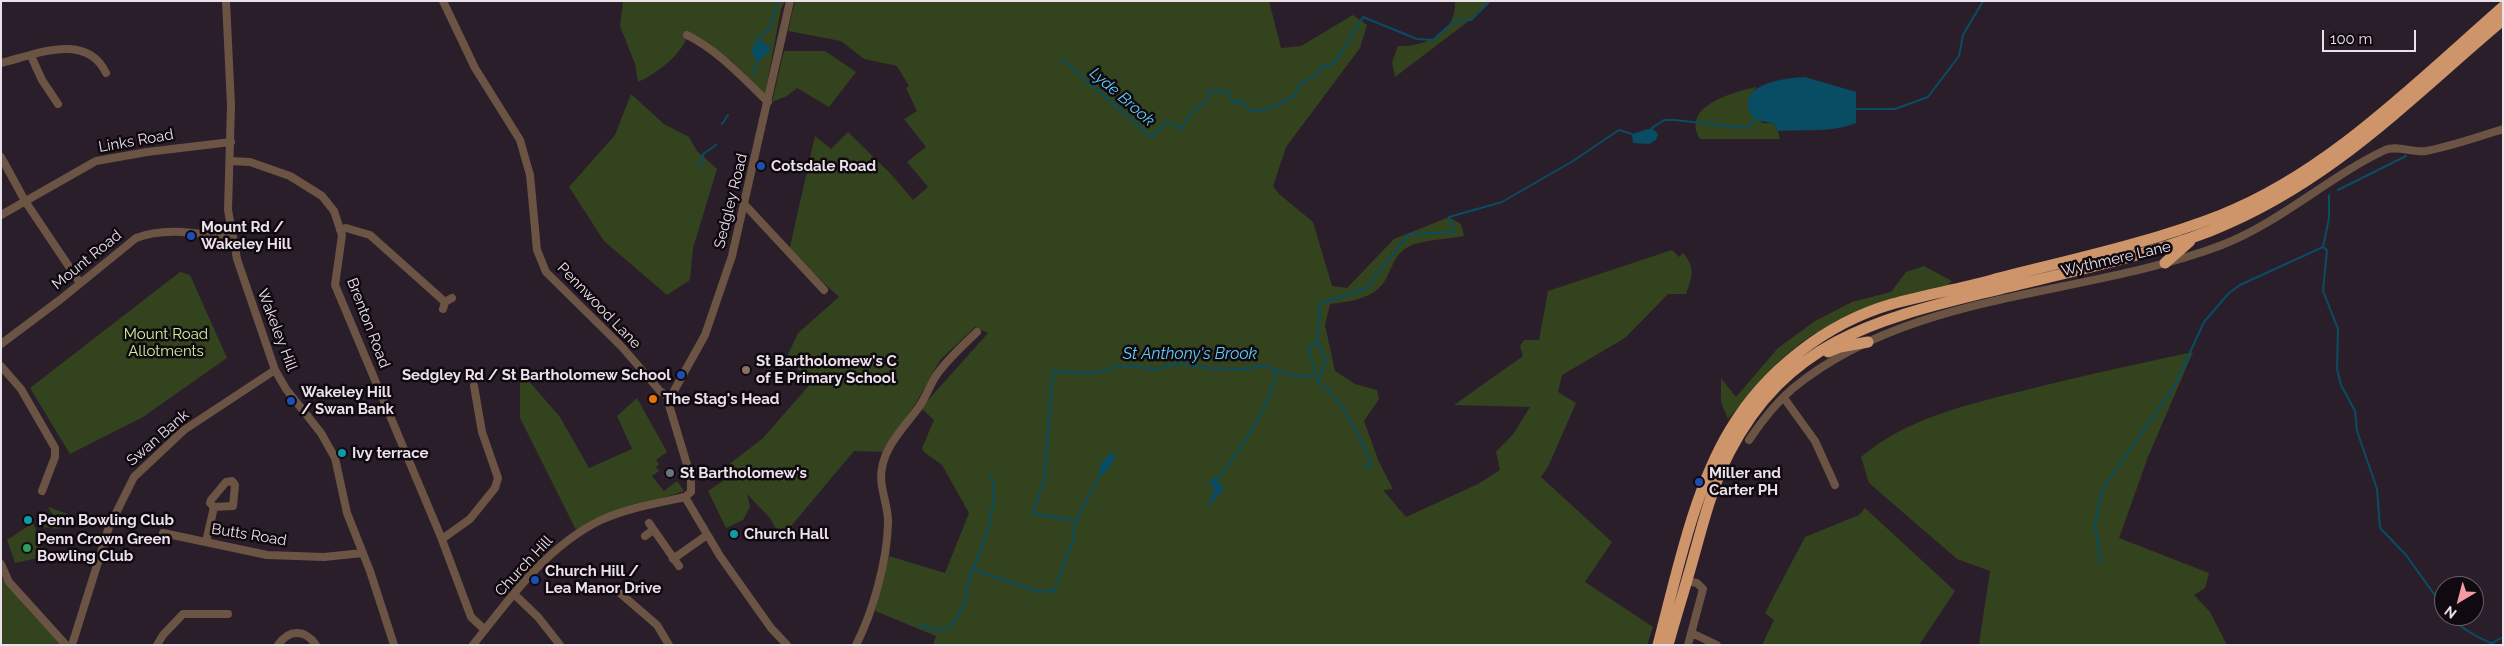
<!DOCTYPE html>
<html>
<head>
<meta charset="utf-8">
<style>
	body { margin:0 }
	#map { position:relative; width:2504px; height:646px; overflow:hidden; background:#2b1e2b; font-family:Raleway,sans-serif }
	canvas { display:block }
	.frame { position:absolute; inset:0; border:2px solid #eae1ea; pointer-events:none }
	.north { position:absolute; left:2434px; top:576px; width:50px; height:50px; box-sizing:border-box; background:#100a10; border:1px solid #676067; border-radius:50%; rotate:217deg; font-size:14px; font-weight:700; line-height:20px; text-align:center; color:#eae1ea }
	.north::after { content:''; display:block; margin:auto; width:18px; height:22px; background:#f49aa6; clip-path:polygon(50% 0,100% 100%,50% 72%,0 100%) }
	.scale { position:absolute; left:2322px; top:30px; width:94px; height:22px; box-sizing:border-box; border:2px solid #eae1ea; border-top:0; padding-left:6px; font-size:15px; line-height:18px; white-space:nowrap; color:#eae1ea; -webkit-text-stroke:4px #100a10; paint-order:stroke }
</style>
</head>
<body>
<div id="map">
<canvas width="2504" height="646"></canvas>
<div class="frame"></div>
<div class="north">N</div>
<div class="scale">100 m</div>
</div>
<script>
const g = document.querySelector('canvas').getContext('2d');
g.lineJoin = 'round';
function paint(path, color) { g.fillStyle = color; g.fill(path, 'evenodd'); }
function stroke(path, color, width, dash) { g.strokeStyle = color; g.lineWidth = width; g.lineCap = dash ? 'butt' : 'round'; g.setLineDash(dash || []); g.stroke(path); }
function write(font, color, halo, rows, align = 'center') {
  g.font = font + ' Raleway,sans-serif'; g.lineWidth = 5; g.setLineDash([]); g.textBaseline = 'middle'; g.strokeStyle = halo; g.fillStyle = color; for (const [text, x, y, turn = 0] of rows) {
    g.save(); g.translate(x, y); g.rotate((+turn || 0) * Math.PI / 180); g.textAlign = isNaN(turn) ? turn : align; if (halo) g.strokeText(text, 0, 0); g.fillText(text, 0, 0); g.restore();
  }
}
paint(new Path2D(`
	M 623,1 L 785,1 L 781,9 L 765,94 L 732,61 L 688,32 C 685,53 656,74 638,82 L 635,64 L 620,26 Z
	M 795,1 L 1269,1 L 1281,48 L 1301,46 L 1353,15 L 1367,25 L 1360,48 L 1286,147 L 1273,186 L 1279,194 L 1313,222 L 1332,286 L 1347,288 L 1394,239 L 1449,217 L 1461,224 L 1464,236 C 1450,239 1419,240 1408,247 C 1391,256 1392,275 1380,287 C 1367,300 1346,302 1330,304 L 1325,325 L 1335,371 L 1355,384 L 1377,390 L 1379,399 L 1364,421 L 1379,462 L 1393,489 L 1383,490 L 1406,517 L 1478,484 L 1500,470 L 1496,452 L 1514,433 L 1530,407 L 1454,405 L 1523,356 L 1520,346 L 1524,340 L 1539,340 L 1548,291 L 1672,250 L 1679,257 L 1683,253 C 1696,268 1692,277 1686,294 L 1668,294 L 1625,338 L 1562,375 L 1558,392 L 1576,403 L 1548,467 L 1541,477 L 1612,542 L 1585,582 L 1653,627 L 1647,645 L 933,645 L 936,636 L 875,611 L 889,556 L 945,573 L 969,513 L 942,465 L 924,452 L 922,448 L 934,420 L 921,408 L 988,333 L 975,327 L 940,360 L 916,403 L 884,452 L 854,451 L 781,538 L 770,518 L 747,494 L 750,507 L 743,520 L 726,528 L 708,491 L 732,475 L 727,466 L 763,438 L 812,382 L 786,359 L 798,333 L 839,297 L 789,251 L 815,136 L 831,149 L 848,132 L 891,174 L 913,200 L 928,187 L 907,162 L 926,147 L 904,119 L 917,111 L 906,88 L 909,86 L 897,66 L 864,59 L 841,41 L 788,31 Z
	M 1455,1 L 1490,1 L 1470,20 L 1395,77 L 1392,62 L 1398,46 C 1425,47 1457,33 1455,1 Z
	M 784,51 L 825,51 L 856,72 L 829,107 L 797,88 L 787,96 L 772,102 Z
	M 1756,87 L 1749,98 L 1762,123 L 1773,123 L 1778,131 L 1780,139 L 1700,139 C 1680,106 1734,92 1756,87 Z
	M 631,94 L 664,124 L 689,137 L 697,151 L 717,169 L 693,248 L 690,280 L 667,295 L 604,241 L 569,187 L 615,135 Z
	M 1924,266 L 1952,281 L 1945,287 C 1888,303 1830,315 1785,356 C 1764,375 1747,398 1728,419 L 1721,402 L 1721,378 L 1736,397 L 1778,348 L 1815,321 L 1852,302 L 1891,292 L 1906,272 Z
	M 180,272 L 190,275 L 227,358 L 143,417 L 70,454 L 30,388 Z
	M 2193,352 L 2148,457 L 2119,538 L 2209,573 L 2205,588 L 2194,595 L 2210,612 L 2227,645 L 1979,644 L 1990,571 L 1957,559 L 1869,483 L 1861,457 C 1907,418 1969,404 2026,390 C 2081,376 2137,364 2193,352 Z
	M 520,371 L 560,417 L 589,468 L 632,449 L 617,416 L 637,398 L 667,452 L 656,460 L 659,464 L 656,467 L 659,471 L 652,476 L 664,491 L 677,481 L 684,491 C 647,505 611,507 576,530 L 520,418 Z
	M 48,507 L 68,514 L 60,529 L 42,527 L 55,518 Z
	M 1865,508 L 1955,591 L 1919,645 L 1762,645 L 1774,620 L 1765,613 L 1805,537 L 1859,515 Z
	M 33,523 L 47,556 L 15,563 L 7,540 Z
	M 1,577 L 27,605 L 26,607 L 62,645 L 1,645 Z`), '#32431d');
paint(new Path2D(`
	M 757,39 L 771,47 L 768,53 L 757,62 L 751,51 Z
	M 1805,77 L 1856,92 L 1856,123 C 1830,133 1806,129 1778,131 L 1773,123 L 1755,120 C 1729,85 1783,78 1805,77 Z
	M 1652,128 L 1658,134 L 1656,140 L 1649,144 L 1633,143 L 1632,134 Z
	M 1110,453 L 1116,456 L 1107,471 L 1098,478 L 1101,464 Z
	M 1220,476 L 1217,481 L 1224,488 L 1208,508 L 1215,486 L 1209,486 L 1209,484 L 1214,477 Z`), '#084d63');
stroke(new Path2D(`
	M 757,39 L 769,29 L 778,1
	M 1062,59 L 1151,137 L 1167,121 L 1181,129 L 1192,112 L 1207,100 L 1210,91 L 1228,92 L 1233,103 L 1242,101 L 1249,110 L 1260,111 L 1272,107 L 1293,97 L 1301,84 L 1314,76 L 1324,65 L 1334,64 L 1363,17 L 1417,39 L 1433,40 L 1454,21 L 1471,20 L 1490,1
	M 752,75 L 757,62
	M 1856,109 L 1895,109 L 1928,97 L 1959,56 L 1963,35 L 1983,1
	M 722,124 L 728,115
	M 1652,128 L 1664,120 L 1675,120 L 1746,128 L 1755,120
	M 696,167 L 701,164 L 703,154 L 716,145
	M 2338,190 L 2406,156
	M 2323,247 L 2327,250 L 2323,291 L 2338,329 L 2337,369 L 2341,385 L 2355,411 L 2357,431 L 2377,489 L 2380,528 L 2406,555 L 2444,608
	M 1364,467 L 1371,465 C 1363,439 1339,395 1317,381 L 1326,361 L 1317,341 L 1320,304 L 1366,288 L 1409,234 L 1454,232 L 1449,217 L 1502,202 L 1573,161 L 1619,130 L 1632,134
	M 1220,476 C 1243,444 1269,409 1277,370
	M 1098,478 L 1076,521 L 1033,513 L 1044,481 L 1053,371 L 1088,373 L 1110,370 L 1114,365 L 1158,369 L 1180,363 L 1206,368 L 1243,369 L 1264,366 L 1291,375 L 1309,377 L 1316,373 L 1308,349 L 1317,341
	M 2101,563 L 2095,524 L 2103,488 L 2174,387 L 2204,322 L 2229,293 L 2240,285 L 2323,247 L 2329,218 L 2329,195
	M 973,569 L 1038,592 L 1054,591 L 1073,540 L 1076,521
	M 2450,616 C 2463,630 2477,637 2495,645
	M 918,624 L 936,630 L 950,628 L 966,601 L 966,587 C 979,552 1001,511 991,474
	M 2492,643 L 2501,638`), '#084d63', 2);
stroke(new Path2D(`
	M 226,1 L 231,105 L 228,210 L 237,259 L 275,370 L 286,389 L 321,433 L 335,458 L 347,513 L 370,571 L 394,645
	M 443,1 L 475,68 L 520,140 L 530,175 L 537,250 L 546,272 L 622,347 L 660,391 L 670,398
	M 687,35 C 719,51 743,78 768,102
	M 31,56 L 42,80 L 58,104
	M 1,63 C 35,55 86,31 106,73
	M 1,157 L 25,201 L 80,283
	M 231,161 L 250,162 L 290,176 L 322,196 L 334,211 L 342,235 L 335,285 L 441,537 L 471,617 L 485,630
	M 745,205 L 824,290
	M 1,215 L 96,161 L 147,152 L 231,142
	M 340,230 L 346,228 L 370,235 L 445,302
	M 443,309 L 445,302 L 452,298
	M 1,344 L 61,299 L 136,238 C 166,226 200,234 232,238
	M 1,366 L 21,389 L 55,448 L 55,457 L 42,491
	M 1784,398 L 1815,441 L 1835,485
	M 1749,440 C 1761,422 1775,404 1792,389 C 1912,290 2082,298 2222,245 C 2281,222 2328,177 2385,150 C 2397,145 2413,153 2426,151 C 2452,146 2478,137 2503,129
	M 685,497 L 720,556 L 771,628 L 787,645
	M 649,523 L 679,566
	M 163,533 L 267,555 L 324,557 L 363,553
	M 645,536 L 653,530
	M 442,539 L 470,519 L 495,488 L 498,478 L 482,432 L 474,386
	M 206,542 L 214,507 L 210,503 L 211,500 L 226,482 L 232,481 L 235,485 L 233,506 L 214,507
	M 673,559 L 707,535
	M 1,564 L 9,582 L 66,645
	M 1686,581 L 1697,583 L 1703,589 L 1688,645
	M 621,594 L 657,625 L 669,645
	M 515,595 L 538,617 L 560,645
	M 1691,635 L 1696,635 L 1717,645
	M 72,645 L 109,527 L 134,477 L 184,430 L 275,370
	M 157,645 L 163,635 L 183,614 L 228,614
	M 278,645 C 289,629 305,629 316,645
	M 473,645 C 509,599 547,546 601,520 C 627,508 658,503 685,497 L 691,492 L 691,478 L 669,405 L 670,398 L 705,335 L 732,256 L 790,1
	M 856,645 C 873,612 887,561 888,524 C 889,505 878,487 882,468 C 886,444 906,425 919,407 C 927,396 930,383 938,373 C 949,358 963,345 977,332`), '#6b5443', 8);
stroke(new Path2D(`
	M 2165,263 L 2190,241
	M 1828,352 L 1840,347 L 1868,342
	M 1658,645 C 1676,577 1694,489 1730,430 C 1765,371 1826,323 1892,304 C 1925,295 1959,289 1992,280 C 2069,260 2147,244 2221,215 C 2328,173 2417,82 2503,7
	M 1668,645 C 1676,616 1685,588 1693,559 C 1703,523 1712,487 1729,453 C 1786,343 1873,320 1983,293 C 2059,274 2137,259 2210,231 C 2329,184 2407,101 2503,20`), '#ce956a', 11);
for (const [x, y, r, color] of [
	[761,166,5,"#1a4fb4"],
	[191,236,5,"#1a4fb4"],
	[746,370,5,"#8d6e63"],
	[681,375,5,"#1a4fb4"],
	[653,399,5,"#e8710a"],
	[291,401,5,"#1a4fb4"],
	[342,453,5,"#0f9aa8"],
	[670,473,5,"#6b7280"],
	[1699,482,5,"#1a4fb4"],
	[28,520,5,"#0f9aa8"],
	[734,534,5,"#0f9aa8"],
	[27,548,5,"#2e9e5b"],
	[535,580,5,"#1a4fb4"]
]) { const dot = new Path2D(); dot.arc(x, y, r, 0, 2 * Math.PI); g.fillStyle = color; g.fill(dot); stroke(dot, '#100a10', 2); }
write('15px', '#eae1ea', '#100a10', [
	["Links Road",136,141,-10],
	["Sedgley Road",731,201,-76],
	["Wythmere Lane",2116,259,-13],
	["Mount Road",87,260,-39],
	["Pennwood Lane",599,306,46],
	["Brenton Road",368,323,69],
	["Wakeley Hill",277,330,69],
	["Swan Bank",158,438,-41],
	["Butts Road",249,535,9],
	["Church Hill",524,566,-47]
]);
write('bold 15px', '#eae1ea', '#100a10', [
	["Cotsdale Road",771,166],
	["Mount Rd /",201,227],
	["Wakeley Hill",201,244],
	["St Bartholomew's C",756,361],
	["of E Primary School",756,378],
	["Sedgley Rd / St Bartholomew School",671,375,"right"],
	["Wakeley Hill",301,392],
	["/ Swan Bank",301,409],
	["The Stag's Head",663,399],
	["Ivy terrace",352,453],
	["St Bartholomew's",680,473],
	["Miller and",1709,473],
	["Carter PH",1709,490],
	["Penn Bowling Club",38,520],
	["Church Hall",744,534],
	["Penn Crown Green",37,539],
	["Bowling Club",37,556],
	["Church Hill /",545,571],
	["Lea Manor Drive",545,588]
], 'left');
write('15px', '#c9f39c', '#100a10', [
	["Mount Road",166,334],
	["Allotments",166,351]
]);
write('italic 16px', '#5ccffa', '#100a10', [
	["Lyde Brook",1122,97,41],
	["St Anthony's Brook",1190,354]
]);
</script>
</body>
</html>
